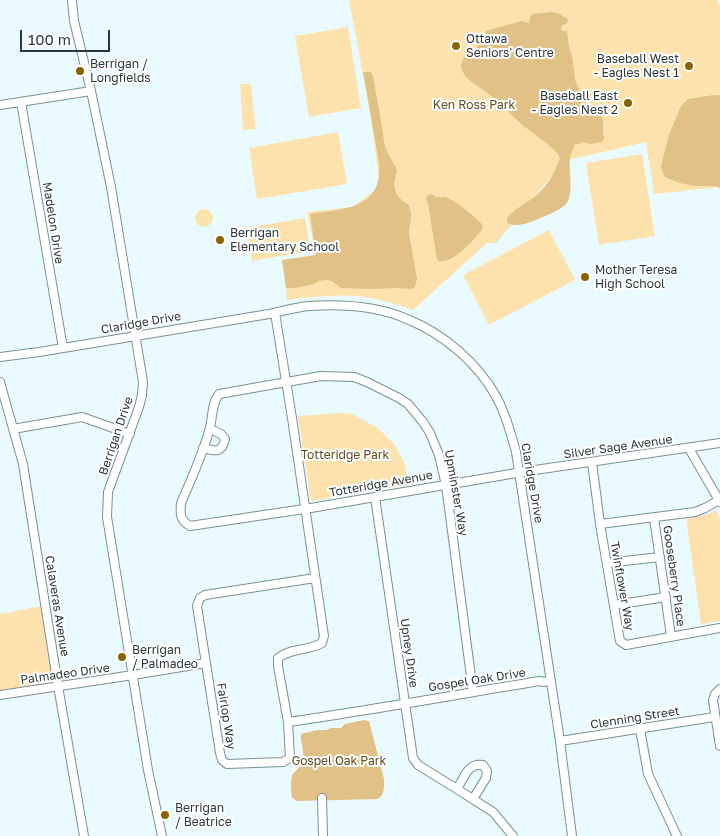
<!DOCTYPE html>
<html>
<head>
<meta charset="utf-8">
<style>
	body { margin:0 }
	#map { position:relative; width:720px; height:836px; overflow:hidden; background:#eafbff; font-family:"Golos Text",sans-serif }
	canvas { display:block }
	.scale { position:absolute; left:20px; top:30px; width:90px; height:22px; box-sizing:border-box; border:2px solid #2c3739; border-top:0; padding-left:6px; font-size:15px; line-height:18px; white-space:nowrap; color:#2c3739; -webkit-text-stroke:4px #fff; paint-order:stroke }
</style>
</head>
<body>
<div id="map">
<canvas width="720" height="836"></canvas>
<div class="scale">100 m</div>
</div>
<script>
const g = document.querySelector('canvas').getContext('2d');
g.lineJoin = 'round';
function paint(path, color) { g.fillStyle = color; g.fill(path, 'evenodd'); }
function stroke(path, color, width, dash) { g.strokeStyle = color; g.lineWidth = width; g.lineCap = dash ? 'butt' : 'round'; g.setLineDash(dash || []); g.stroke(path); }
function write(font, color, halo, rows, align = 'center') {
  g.font = font + ' "Golos Text",sans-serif'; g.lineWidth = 4; g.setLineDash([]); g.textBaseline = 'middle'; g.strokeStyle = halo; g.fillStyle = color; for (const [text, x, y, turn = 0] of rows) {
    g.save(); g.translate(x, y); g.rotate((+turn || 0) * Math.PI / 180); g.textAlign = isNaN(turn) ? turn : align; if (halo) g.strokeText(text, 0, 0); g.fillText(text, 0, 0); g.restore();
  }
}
paint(new Path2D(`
	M 349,0 L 717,0 L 720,5 L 720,187 L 654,194 L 646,142 L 564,161 L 496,243 L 487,243 L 413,310 C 403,307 394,303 384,301 C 352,292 319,296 287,300 L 285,262 L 316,255 L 307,212 L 353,207 L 380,186 L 370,111 Z
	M 348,27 L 361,108 L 309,117 L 295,36 Z
	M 240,84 L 251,84 L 256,129 L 243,130 Z
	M 338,132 L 347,184 L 257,199 L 249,148 Z
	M 642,154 L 655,236 L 599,245 L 586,163 Z
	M195 218a9 9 0 1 1 18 0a9 9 0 1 1-18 0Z
	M 305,218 L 311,251 L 252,261 L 246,228 Z
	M 549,230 L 575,280 L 489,325 L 463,275 Z
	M 340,413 L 352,414 L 378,428 L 394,444 L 404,462 L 409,485 L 311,501 L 298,416 Z
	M 716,510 L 720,519 L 720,621 L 701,624 L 686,519 L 708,514 Z
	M 42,606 L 52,677 L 51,681 L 47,683 L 0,693 L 0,614 Z`), '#fee2ad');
paint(new Path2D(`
	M 551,12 L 561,14 L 562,16 L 567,18 L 568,21 L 566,24 L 562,25 L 561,29 L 563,31 L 567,31 L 569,48 L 572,55 L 575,80 L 580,91 L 579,98 L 580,101 L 591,107 L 601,115 L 603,122 L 603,135 L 605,138 L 602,142 L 590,144 L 581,142 L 580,144 L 575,144 C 573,149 570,154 570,159 C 568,172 575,196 565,205 C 557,212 543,217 533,221 C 525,224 514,228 507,222 L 507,218 C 514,210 524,204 533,198 C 546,188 555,173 560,158 C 556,148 535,135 525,127 C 512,116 499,102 485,91 C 478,86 465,79 462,70 C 460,65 462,60 466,56 L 473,54 C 476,46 486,39 486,31 L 521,21 L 529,23 L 530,17 L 533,14 Z
	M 363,72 L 371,72 L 373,76 L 381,121 L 385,147 L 397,170 C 397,173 395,176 395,179 C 392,189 398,200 408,204 C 414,214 409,223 409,234 L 417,279 L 415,287 L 412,289 L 396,288 L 370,289 L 341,288 L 332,281 L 326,280 L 318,281 L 316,283 C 307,286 294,289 286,288 L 282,260 L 316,255 L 310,214 C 344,209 383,209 379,163 Z
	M 714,95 L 720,95 L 720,188 L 715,186 L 696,186 L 679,183 L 665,177 L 662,171 L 661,166 L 669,135 L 681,106 L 688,99 Z
	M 430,194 L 433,195 L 436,197 C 439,198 441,197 444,197 C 451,197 480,220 483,226 L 482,230 C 472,241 455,263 439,261 L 437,260 L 428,203 L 426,200 L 427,196 Z
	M 364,720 L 369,721 L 384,779 C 384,786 385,795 378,799 L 297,801 L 292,798 C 291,791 290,781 293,774 C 296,770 301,767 303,761 C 305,753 300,742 301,734 L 317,730 L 326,730 L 331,728 L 341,728 L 345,724 Z`), '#e1c185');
const minor = new Path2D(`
	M 72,0 L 74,21 L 91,91 L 111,187 L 143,382 L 142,395 L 139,407 L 108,492 L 107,517 L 148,770 L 162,836
	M 21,102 L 63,348
	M 0,105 L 91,91
	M 275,313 L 292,418 L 324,636 L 322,643 C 308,651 290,648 278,658 L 278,666 L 288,722 L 290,758 L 283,762 L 227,764 L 222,760 L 220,753 L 197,606 L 200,598 L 205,595 L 315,578
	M 0,357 L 39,352 L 269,314 C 283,311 296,307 310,306 C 342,304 377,306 407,319 C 444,334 478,363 497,398 C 506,415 511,433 516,452 L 560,741 L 572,836
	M 0,382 L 23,464 L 58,686 L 84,836
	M 13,429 L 82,417 L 130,434
	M 203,448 C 214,451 222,454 225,439 L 221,434 L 210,429
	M 690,448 L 691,452 L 720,502
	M 592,462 L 600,524 L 620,641 L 626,645 L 720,628
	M 375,497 L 413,758 L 418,765 L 457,789 L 493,812 L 513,836
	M 654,518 L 671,636
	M 600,524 L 695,512 L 705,508 L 719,500
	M 607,563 L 660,557
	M 614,605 L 666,597
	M 720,689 L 715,694 L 713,700 L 720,746
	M 473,692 L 446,485 L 439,455 L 430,433 L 423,422 L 408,404 L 399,398 L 367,382 L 354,377 L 321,376 L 219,394 C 211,404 213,419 209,431 C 202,456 191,480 181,503 C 180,515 180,520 190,526 L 311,508 L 439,486 L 446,485 L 528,471 L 720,443
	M 0,695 L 133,675 L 206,663
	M 288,722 C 372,710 455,695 539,681 L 544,682 L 550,680
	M 640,729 L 648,774 L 677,836
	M 560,741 L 714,717
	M 457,789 C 464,778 468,762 483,765 L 487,771 L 486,778 L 473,799
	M 322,798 L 323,836`);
stroke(minor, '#789197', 10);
stroke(minor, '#fff', 8);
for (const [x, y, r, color] of [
	[456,46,5,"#896300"],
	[689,66,5,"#896300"],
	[80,71,5,"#896300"],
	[628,103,5,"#896300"],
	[220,240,5,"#896300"],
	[585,277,5,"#896300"],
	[122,657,5,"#896300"],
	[165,815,5,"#896300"]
]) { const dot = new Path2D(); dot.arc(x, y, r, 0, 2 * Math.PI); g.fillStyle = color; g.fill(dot); stroke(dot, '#fff', 2); }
write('12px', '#2c3739', '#fff', [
	["Ottawa",466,39],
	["Seniors' Centre",466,53],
	["Baseball West",679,59,"right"],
	["- Eagles Nest 1",679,73,"right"],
	["Berrigan /",90,64],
	["Longfields",90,78],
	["Baseball East",618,96,"right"],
	["- Eagles Nest 2",618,110,"right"],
	["Berrigan",230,233],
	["Elementary School",230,247],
	["Mother Teresa",595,270],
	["High School",595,284],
	["Berrigan",132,650],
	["/ Palmadeo",132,664],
	["Berrigan",175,808],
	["/ Beatrice",175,822]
], 'left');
write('12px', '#604a1c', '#fff', [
	["Ken Ross Park",474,105],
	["Totteridge Park",345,455],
	["Gospel Oak Park",339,761]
]);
write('12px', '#2c3739', '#fff', [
	["Madelon Drive",53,223,81],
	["Claridge Drive",141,323,-10],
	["Berrigan Drive",116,436,-71],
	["Silver Sage Avenue",618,447,-8],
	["Claridge Drive",532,483,80],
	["Totteridge Avenue",381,484,-10],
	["Upminster Way",456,493,80],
	["Gooseberry Place",674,576,82],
	["Twinflower Way",622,586,80],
	["Calaveras Avenue",57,606,81],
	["Upney Drive",409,653,82],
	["Palmadeo Drive",65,674,-8],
	["Gospel Oak Drive",477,680,-9],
	["Fairlop Way",226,716,81],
	["Clenning Street",635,718,-9]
]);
</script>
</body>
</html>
